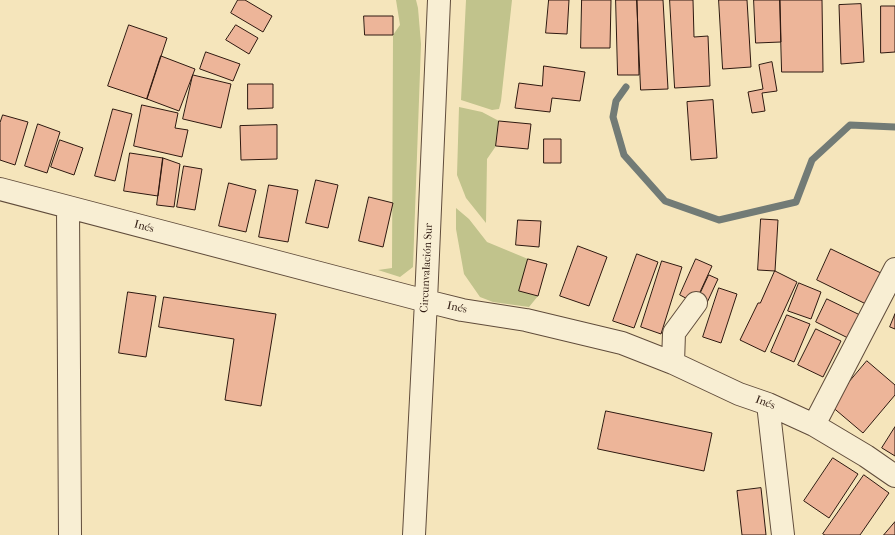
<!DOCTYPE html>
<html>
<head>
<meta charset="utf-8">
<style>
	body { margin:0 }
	canvas { display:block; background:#f5e5bb }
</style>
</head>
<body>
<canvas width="895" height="535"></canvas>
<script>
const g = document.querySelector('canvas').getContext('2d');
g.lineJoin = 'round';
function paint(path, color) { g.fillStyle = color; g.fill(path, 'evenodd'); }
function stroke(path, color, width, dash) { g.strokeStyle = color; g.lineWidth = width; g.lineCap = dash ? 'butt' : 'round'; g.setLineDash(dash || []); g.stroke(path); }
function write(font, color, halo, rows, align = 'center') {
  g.font = font + ' "IM FELL French Canon",serif'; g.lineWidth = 3; g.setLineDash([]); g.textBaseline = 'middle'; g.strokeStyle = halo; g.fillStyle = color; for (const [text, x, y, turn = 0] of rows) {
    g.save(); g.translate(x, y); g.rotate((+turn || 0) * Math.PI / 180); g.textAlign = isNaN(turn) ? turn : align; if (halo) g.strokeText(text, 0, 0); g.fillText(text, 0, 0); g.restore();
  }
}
paint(new Path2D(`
	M 396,0 L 416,0 L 418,8 L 421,44 L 413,267 L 400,277 L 378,270 L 392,268 L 393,35 L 400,25 Z
	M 466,0 L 512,0 L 501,101 L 499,109 L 492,110 L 461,100 Z
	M 459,107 L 482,112 L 499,121 L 496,146 L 487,159 L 486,223 L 466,198 L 457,175 Z
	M 456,208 L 469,219 L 487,242 L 528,259 L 547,264 L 538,296 L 529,307 L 493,302 L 480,297 L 464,274 L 456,229 Z`), '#c1c38c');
stroke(new Path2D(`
	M 626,87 L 616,101 L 613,117 L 624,155 L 665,201 L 719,220 L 796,202 L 812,160 L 850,125 L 895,127`), '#727b76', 7);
const building = new Path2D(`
	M 238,0 L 245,0 L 272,16 L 263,32 L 231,13 Z
	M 549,0 L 569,0 L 567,34 L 546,33 Z
	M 582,0 L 611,0 L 610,48 L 581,48 Z
	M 616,0 L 637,0 L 639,75 L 618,75 Z
	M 637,0 L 663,0 L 668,89 L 641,90 Z
	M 670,0 L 693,0 L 694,37 L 708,36 L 710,86 L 675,88 Z
	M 719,0 L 747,0 L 751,67 L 723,69 Z
	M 754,0 L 780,0 L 781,42 L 756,43 Z
	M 780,0 L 822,0 L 823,72 L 782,72 Z
	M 861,4 L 864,62 L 841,64 L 839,5 Z
	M 881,6 L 895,6 L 895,52 L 881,53 Z
	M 364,16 L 393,16 L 393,35 L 365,35 Z
	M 129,25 L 167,38 L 147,99 L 108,86 Z
	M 236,25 L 258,38 L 249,54 L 226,40 Z
	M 206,52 L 240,64 L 233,81 L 200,69 Z
	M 161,56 L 195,69 L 179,111 L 147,99 Z
	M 772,62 L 777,91 L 762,93 L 765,111 L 752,113 L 748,92 L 763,89 L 759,65 Z
	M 544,66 L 585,72 L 580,101 L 552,98 L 550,112 L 515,108 L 519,83 L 542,86 Z
	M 193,75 L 231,84 L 221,128 L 183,119 Z
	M 248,84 L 273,84 L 273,108 L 248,109 Z
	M 713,100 L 717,158 L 691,160 L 687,102 Z
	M 142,105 L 178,113 L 175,128 L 188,130 L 182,157 L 134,146 Z
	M 113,109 L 132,114 L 115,181 L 95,176 Z
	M 3,115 L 28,122 L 15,165 L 0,160 L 0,123 Z
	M 499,121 L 531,124 L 528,149 L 496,146 Z
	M 38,124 L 60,132 L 47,173 L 25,166 Z
	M 277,125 L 277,159 L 241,160 L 240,126 Z
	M 544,139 L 561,139 L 561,163 L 544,163 Z
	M 60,140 L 83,148 L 74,175 L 51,167 Z
	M 130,153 L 163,158 L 158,196 L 124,191 Z
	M 163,158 L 180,164 L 174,207 L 157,205 Z
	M 184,166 L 202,169 L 195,210 L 177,207 Z
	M 316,180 L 338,185 L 328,228 L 306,223 Z
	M 229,183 L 256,190 L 246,232 L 219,226 Z
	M 269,185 L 298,190 L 288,242 L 259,237 Z
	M 369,197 L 393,203 L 383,247 L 359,241 Z
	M 761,219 L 778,220 L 775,271 L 758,270 Z
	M 518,220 L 541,221 L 539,247 L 516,245 Z
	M 578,246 L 607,257 L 589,306 L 560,296 Z
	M 831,249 L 883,274 L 868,305 L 817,280 Z
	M 637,254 L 658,262 L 634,328 L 613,321 Z
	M 528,259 L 547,264 L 538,296 L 519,291 Z
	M 696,259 L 712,266 L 695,303 L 680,295 Z
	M 662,261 L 682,267 L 661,334 L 641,327 Z
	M 775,271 L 797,282 L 765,352 L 740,340 L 758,303 L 760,303 Z
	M 709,275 L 718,279 L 705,307 L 696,303 Z
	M 799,283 L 821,292 L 811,319 L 788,311 Z
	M 719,288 L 737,294 L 721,343 L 703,337 Z
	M 128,292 L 156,296 L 146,357 L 119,353 Z
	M 164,297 L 276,314 L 261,406 L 225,400 L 234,339 L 159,327 Z
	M 827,299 L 860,315 L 848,338 L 816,322 Z
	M 895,314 L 895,329 L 890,327 Z
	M 787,315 L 810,324 L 794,362 L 771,352 Z
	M 816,329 L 841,341 L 823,377 L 798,365 Z
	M 867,361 L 895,385 L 895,395 L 863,433 L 830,405 Z
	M 606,411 L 712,433 L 704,471 L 598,449 Z
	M 895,427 L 895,456 L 882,448 Z
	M 833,458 L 858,474 L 829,518 L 804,501 Z
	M 864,475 L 889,493 L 860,535 L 825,535 L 823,534 Z
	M 761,488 L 766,535 L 742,535 L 737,491 Z
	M 895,522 L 895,535 L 884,535 Z`);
paint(building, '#edb599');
stroke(building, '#2e1910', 1);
const minor = new Path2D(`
	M 0,189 L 426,301 L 462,310 L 526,320 L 622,343 L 673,363 L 739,394 L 768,404 L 814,425 L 866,456 L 895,476
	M 68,207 L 70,535
	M 673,363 L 674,333 L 696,303
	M 768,404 L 783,535
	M 814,425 L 895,269
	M 414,535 L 426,301 L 439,0`);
stroke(minor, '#604c3b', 24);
stroke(minor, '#f8eed3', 22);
write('11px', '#2e1910', '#f8eed3', [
	["Inés",144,227,15],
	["Circunvalación Sur",427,268,-87],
	["Inés",457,308,12],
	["Inés",765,403,21]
]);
</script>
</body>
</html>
